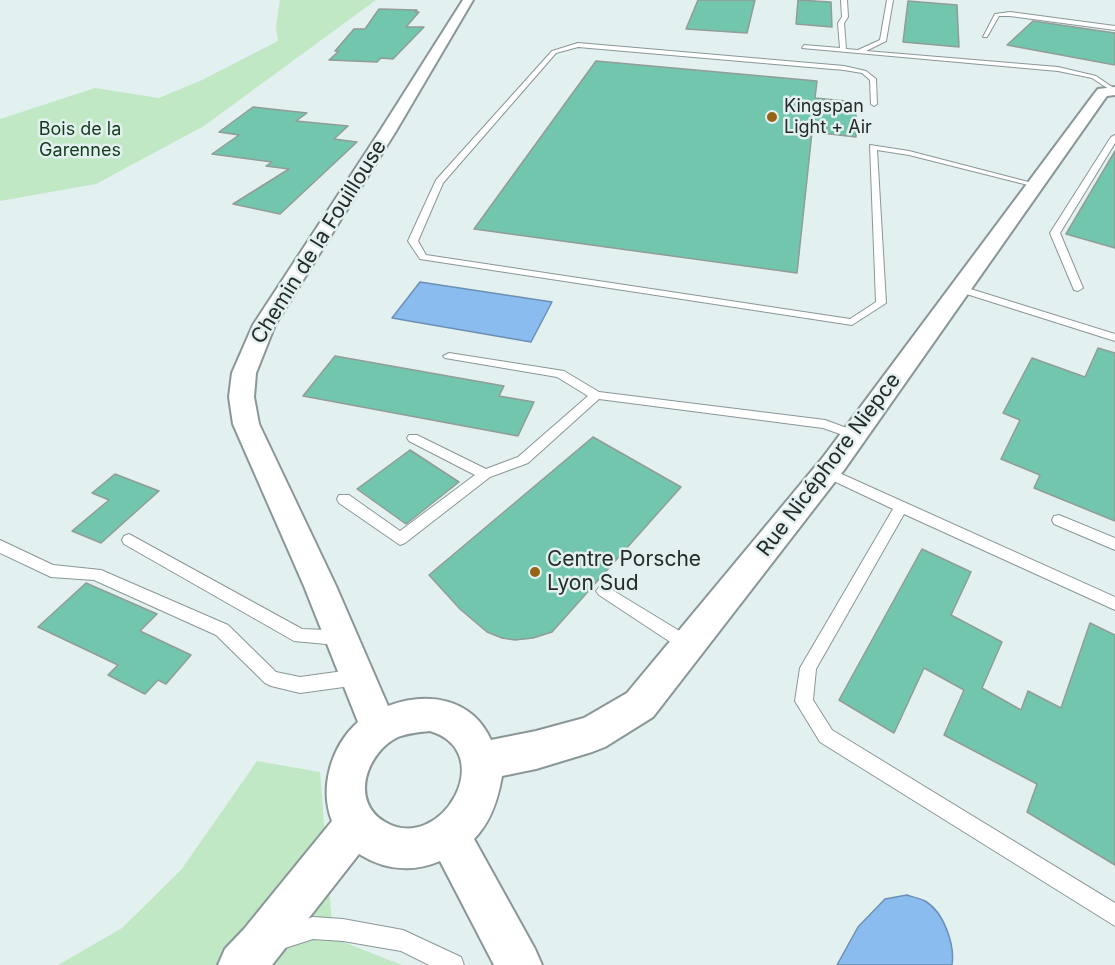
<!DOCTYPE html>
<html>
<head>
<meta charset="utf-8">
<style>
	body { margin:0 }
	canvas { display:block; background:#e3f0f0 }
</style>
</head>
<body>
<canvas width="1115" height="965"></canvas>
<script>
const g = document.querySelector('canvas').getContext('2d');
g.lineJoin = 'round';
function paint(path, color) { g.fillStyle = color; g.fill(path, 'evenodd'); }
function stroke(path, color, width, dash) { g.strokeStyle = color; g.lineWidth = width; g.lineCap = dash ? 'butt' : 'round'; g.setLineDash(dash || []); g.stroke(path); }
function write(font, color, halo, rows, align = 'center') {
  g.font = font + ' Inter,sans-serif'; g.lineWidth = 5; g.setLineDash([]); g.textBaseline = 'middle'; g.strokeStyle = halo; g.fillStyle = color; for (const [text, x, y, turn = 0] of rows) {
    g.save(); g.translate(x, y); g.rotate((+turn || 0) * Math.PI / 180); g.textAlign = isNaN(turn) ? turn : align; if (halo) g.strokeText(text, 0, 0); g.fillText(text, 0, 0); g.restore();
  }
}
paint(new Path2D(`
	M 280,0 L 376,0 L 204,126 L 96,184 L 0,201 L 0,119 L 95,88 L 159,98 L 202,80 L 278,41 L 276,27 Z
	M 257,761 L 320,772 L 333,938 L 402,965 L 58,965 L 122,928 L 181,870 Z`), '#c1e8c5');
const water = new Path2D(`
	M 420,282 L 552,302 L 531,342 L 392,318 Z
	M 907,895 C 912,897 919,898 925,901 C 944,912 955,945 952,965 L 837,965 L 858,927 L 885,899 Z`);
paint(water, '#8bbcef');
stroke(water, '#6c90b4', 1.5);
const building = new Path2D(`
	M 698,0 L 755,0 L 747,33 L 686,29 Z
	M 798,0 L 831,2 L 832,27 L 796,24 Z
	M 908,1 L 957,5 L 959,47 L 903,42 Z
	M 379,9 L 417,10 L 415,12 L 419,12 L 406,27 L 424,27 L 393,59 L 381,58 L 377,62 L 329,60 L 339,51 L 335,51 L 354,29 L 365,29 Z
	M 1033,21 L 1115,33 L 1115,65 L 1007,45 Z
	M 596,61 L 817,81 L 815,98 L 856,102 L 856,137 L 812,132 L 797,273 L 474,229 Z
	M 253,107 L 307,113 L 296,121 L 348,126 L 334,139 L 357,142 L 280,214 L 233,204 L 289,169 L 266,166 L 272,162 L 212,154 L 239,135 L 219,132 Z
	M 1115,151 L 1115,248 L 1066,234 Z
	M 1098,348 L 1115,353 L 1115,521 L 1034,488 L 1040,475 L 1001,459 L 1020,420 L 1003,413 L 1032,358 L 1085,377 Z
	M 335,356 L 504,386 L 499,396 L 534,402 L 518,436 L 303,396 Z
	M 593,437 L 681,487 L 552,632 L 533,638 L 515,640 L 502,638 L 487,632 L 460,609 L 429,575 Z
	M 410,450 L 459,482 L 406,524 L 357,489 Z
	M 115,474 L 159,491 L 101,543 L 72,531 L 109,500 L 92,493 Z
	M 922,549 L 971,572 L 951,615 L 1002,642 L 982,688 L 1021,710 L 1028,691 L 1061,708 L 1090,623 L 1115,635 L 1115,865 L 1027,812 L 1037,784 L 944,735 L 964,690 L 924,668 L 894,733 L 839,700 Z
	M 86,583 L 157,614 L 140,631 L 191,655 L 166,684 L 158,680 L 145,694 L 108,675 L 118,665 L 38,627 Z`);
paint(building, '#72c6ae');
stroke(building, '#919c98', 1.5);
const lane = new Path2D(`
	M 841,0 L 847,0 L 848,17 L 844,23 L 846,49 L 858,50 L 880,40 L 887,0 L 893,0 L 886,41 L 866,51 L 1058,67 L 1096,76 L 1115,89 L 1115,93 L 1092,78 L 1058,71 L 802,48 L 804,45 L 840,48 L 838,23 L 842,17 Z
	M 1010,12 L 1115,26 L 1115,30 L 1010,16 L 999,16 L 987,37 L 983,37 L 995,14 Z
	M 578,43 L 844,66 L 866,71 L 876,79 L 877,104 L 874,106 L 871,104 L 870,80 L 862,73 L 844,70 L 578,47 L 556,53 L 443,183 L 418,241 L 426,255 L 850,319 L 876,302 L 870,145 L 909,151 L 1040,185 L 1036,187 L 909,155 L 877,150 L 886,303 L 852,325 L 420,259 L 408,241 L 436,180 L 552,51 Z
	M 1115,135 L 1115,143 L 1060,233 L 1083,288 L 1078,291 L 1074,290 L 1050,233 L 1111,137 Z
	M 961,286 L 1115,334 L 1115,341 L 957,291 L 957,287 Z
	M 449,353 L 564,371 L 599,392 L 825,420 L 858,432 L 860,435 L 854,439 L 823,428 L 599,399 L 528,463 L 490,477 L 405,543 L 400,545 L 339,503 L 337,499 L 339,495 L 349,495 L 400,531 L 475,475 L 409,441 L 407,438 L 409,435 L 417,435 L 486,469 L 518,457 L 588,396 L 557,377 L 445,358 L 443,356 Z
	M 826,467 L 1115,597 L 1115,610 L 904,514 L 816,669 L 813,700 L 832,730 L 1115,903 L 1115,926 L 820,742 L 795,701 L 800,668 L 893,509 L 821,475 L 819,472 Z
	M 1059,515 L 1115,538 L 1115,550 L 1054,524 L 1052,520 L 1054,516 Z
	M 129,534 L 302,629 L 326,630 L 339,625 L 345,627 L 347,632 L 345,637 L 326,644 L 294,641 L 124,544 L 122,540 L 124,536 Z
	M 0,540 L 53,565 L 101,570 L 228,625 L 276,672 L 300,677 L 358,669 L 364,672 L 366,677 L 364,682 L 358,685 L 300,693 L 271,686 L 265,683 L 216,635 L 94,580 L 51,577 L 0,553 Z
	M 604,585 L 696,641 L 698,646 L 696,651 L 690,653 L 684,651 L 599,595 L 596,591 L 599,587 Z
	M 313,917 L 343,919 L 403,930 L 461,957 L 464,965 L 429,965 L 401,951 L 343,941 L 313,939 L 282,949 L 274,946 L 271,938 L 274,930 Z`);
const street = new Path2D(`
	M 463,0 L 473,0 L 396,131 L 275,325 L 256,373 L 254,397 L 259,424 L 336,586 L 388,706 C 428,691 472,698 491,740 L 536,731 L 584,718 L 627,693 L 824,456 L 1094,94 L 1098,89 L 1115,87 L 1115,95 L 1107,96 L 1104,100 L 844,470 L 653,717 L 605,747 L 592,752 L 536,769 L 502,776 C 498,799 491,822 474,839 L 535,949 L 542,965 L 494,965 L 440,861 C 412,873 385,870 359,854 L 272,965 L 218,965 L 225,949 L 244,929 L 332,821 C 319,788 331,746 358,722 L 304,586 L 233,424 L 229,397 L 232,373 L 253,325 L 380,131 ZM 430,731 C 500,752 441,855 385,822 C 349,801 367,752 398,737 C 408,733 420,732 430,731 Z`);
stroke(lane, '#8a9697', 2);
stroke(street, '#8a9697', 4);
paint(lane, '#fff');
paint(street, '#fff');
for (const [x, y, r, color] of [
	[772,117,6,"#966317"],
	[535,572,6,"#966317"]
]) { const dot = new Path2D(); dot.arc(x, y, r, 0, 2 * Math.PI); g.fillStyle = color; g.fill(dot); stroke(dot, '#e3f0f0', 2); }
write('18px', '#252a2a', '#e3f0f0', [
	["Kingspan",784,107],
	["Light + Air",784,128]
], 'left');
write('18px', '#133b1b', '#e3f0f0', [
	["Bois de la",80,130],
	["Garennes",80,151]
]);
write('21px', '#252a2a', '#e3f0f0', [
	["Chemin de la Fouillouse",319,242,-58],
	["Rue Nicéphore Niepce",829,465,-53]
]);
write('21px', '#252a2a', '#e3f0f0', [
	["Centre Porsche",547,560],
	["Lyon Sud",547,584]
], 'left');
</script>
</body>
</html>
